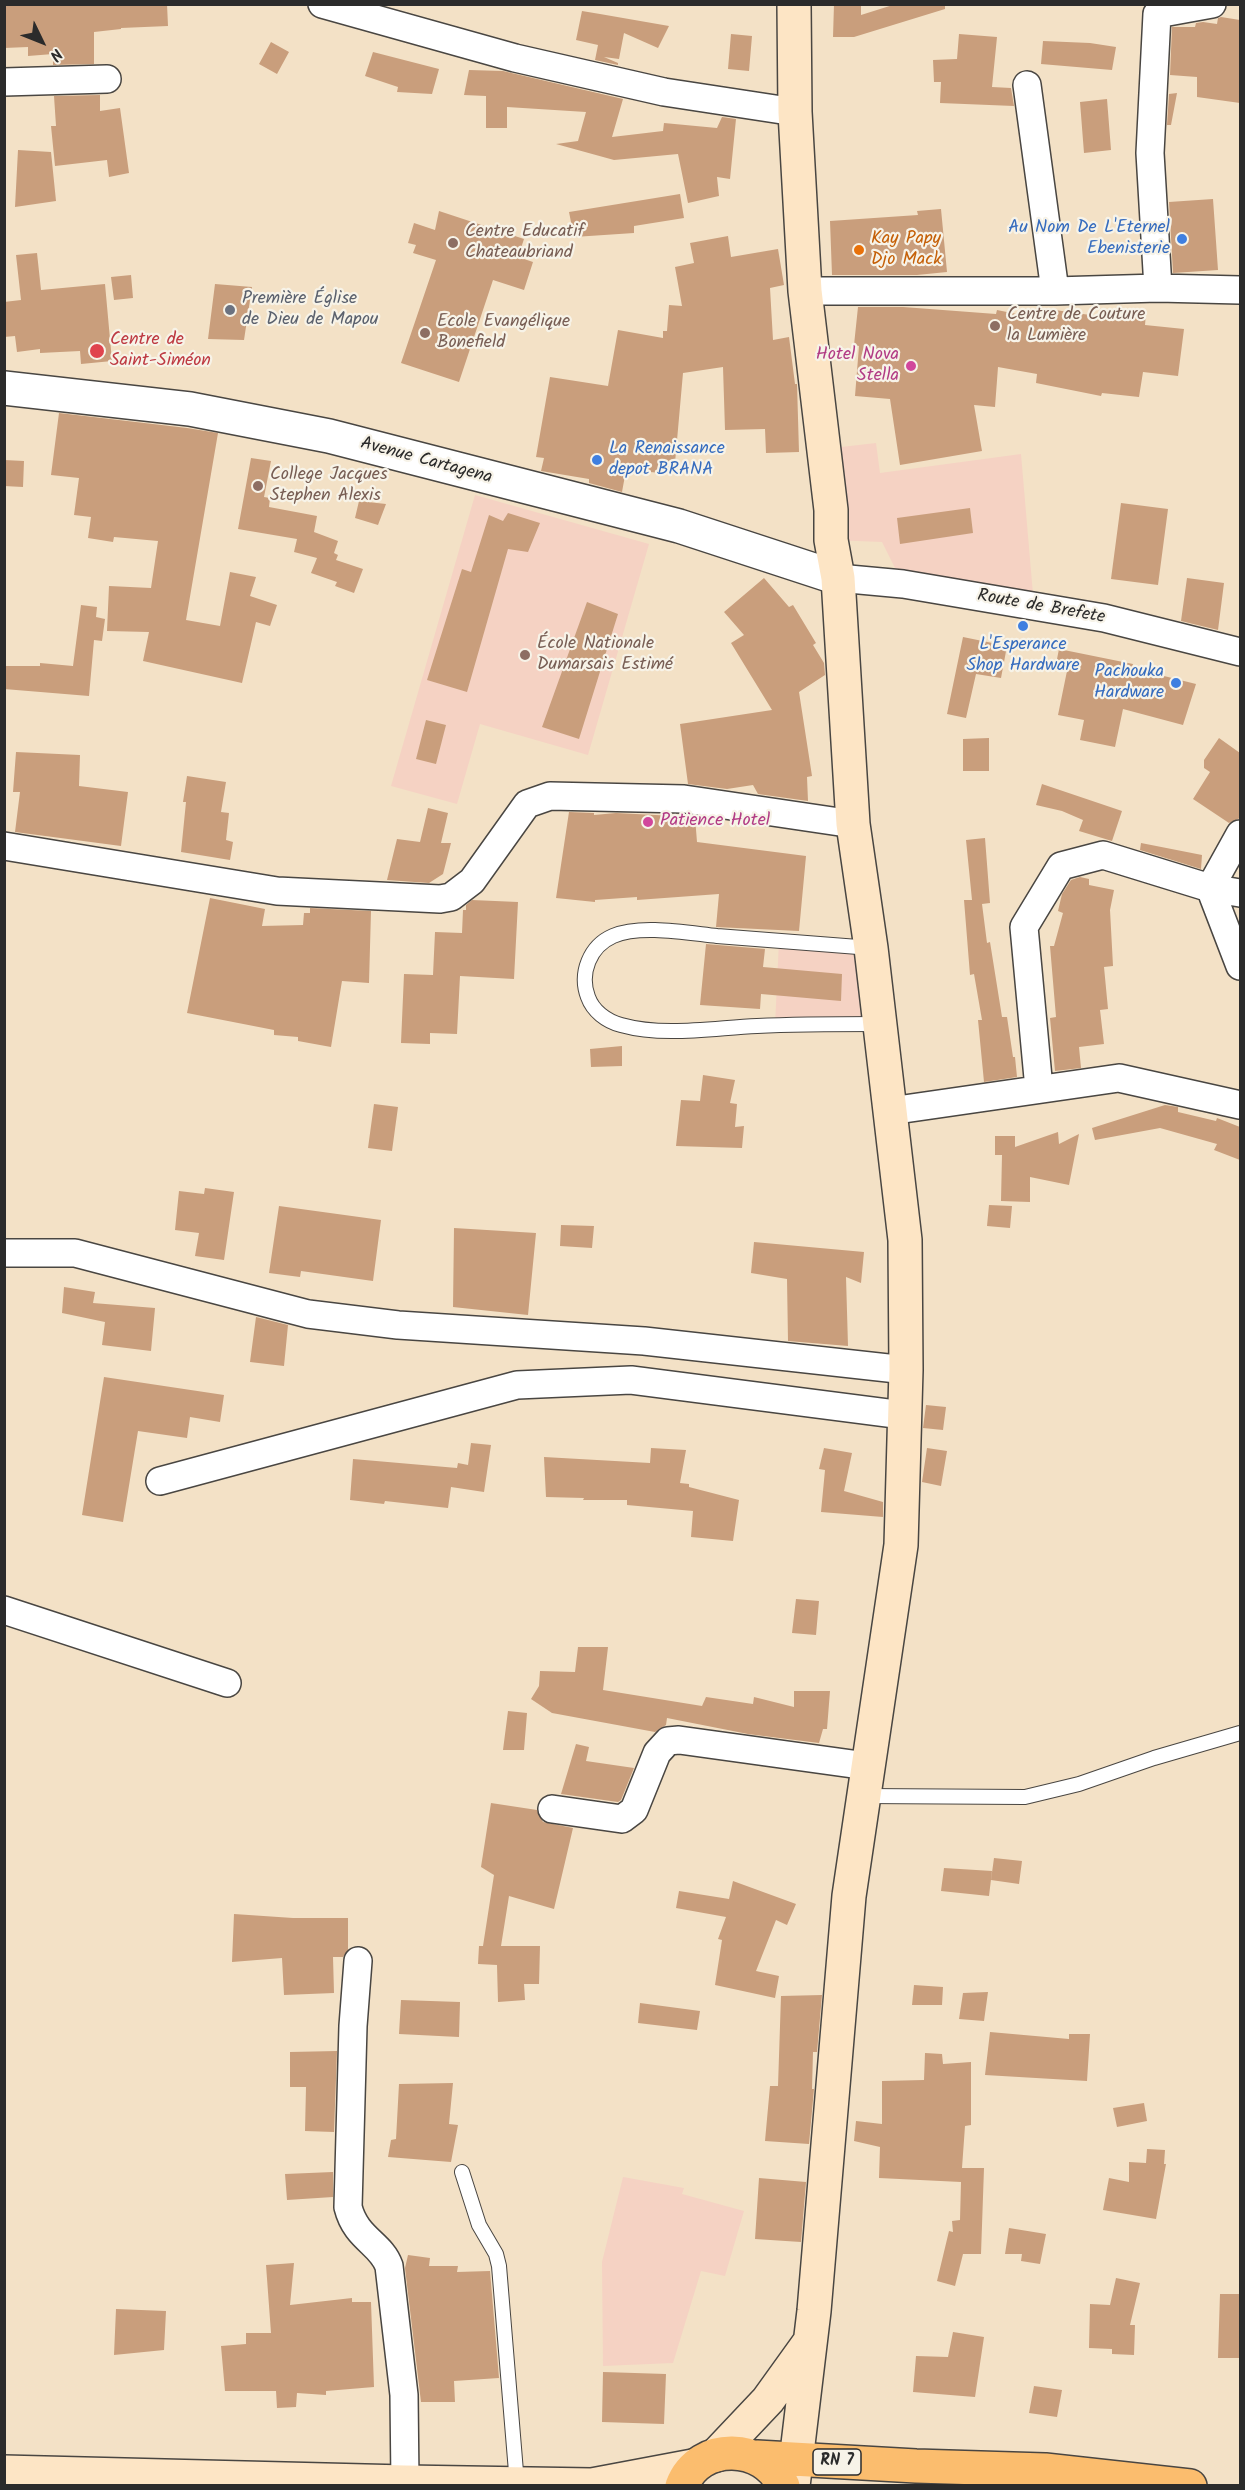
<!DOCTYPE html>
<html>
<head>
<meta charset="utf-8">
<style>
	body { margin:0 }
	#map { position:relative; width:1245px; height:2490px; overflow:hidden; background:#f3e1c6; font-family:Kalam,sans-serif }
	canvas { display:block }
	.frame { position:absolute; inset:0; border:6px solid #2b2b2b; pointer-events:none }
	.north { position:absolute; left:12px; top:12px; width:60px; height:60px; -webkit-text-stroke:4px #f7f3e8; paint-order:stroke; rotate:133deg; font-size:16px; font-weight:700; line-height:24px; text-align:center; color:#2b2b2b }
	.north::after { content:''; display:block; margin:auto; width:21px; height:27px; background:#2b2b2b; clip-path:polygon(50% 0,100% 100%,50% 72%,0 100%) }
</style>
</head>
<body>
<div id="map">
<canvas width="1245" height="2490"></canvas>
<div class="frame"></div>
<div class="north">N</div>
</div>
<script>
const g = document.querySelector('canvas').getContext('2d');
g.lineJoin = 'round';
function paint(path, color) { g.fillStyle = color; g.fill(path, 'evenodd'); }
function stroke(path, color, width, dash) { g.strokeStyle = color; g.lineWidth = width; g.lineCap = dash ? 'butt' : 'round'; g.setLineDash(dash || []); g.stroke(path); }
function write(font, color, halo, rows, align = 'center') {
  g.font = font + ' Kalam,sans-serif'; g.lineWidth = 4.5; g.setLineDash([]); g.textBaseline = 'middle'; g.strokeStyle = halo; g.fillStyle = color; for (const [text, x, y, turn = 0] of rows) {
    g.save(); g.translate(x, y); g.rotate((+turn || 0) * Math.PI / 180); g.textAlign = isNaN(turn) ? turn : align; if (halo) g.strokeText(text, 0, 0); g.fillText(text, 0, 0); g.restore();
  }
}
paint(new Path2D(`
	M 876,443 L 880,473 L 1021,454 L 1034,606 L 903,584 L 882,542 L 831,540 L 824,449 Z
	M 475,495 L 649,544 L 588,755 L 480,724 L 457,804 L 391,786 Z
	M 779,941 L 871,948 L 880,1024 L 775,1025 Z
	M 623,2177 L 684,2188 L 682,2194 L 744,2211 L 725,2276 L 701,2271 L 673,2363 L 603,2366 L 602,2262 Z`), '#f5d2c3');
paint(new Path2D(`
	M 4,4 L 167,4 L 168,26 L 121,28 L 121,29 L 94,32 L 94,64 L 53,65 L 53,54 L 28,56 L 28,47 L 4,48 Z
	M 834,4 L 861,4 L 861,15 L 896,4 L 945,4 L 945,9 L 854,37 L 833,37 Z
	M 582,11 L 600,14 L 669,26 L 658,48 L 624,33 L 619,59 L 604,57 L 618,63 L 618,65 L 595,60 L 598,45 L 576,40 Z
	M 1221,17 L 1240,20 L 1240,103 L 1197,97 L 1197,77 L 1170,75 L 1172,27 L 1195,27 L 1196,23 L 1203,22 L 1217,24 L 1218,18 Z
	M 731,34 L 752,36 L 749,71 L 728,69 Z
	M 959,34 L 997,37 L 992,87 L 1011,88 L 1014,106 L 940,103 L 941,82 L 934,82 L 933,60 L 957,59 Z
	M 1043,41 L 1090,43 L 1116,47 L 1112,70 L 1041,64 Z
	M 271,42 L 289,52 L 277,74 L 259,64 Z
	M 373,52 L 439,69 L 432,94 L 397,92 L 398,87 L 365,76 Z
	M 469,70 L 503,71 L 623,99 L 612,137 L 663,131 L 664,123 L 717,128 L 722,117 L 736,119 L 730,179 L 717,177 L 719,196 L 688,203 L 678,154 L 614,160 L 556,144 L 578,141 L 586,112 L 507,107 L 507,128 L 486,128 L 486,96 L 464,95 Z
	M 1177,93 L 1171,125 L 1167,125 L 1169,94 Z
	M 100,95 L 100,111 L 120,108 L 129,173 L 109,177 L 107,160 L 55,166 L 51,126 L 56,126 L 54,96 Z
	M 1107,99 L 1111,150 L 1084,153 L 1080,102 Z
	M 18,150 L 51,152 L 56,201 L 15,207 Z
	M 680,194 L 684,218 L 634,226 L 634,233 L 574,237 L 569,212 Z
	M 1213,199 L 1218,270 L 1173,273 L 1169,202 Z
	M 941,209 L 947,272 L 917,275 L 832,275 L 830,221 L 918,215 L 917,211 Z
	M 439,211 L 524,239 L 518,257 L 533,262 L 524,290 L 493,280 L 459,382 L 401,363 L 436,260 L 413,253 L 416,245 L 408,243 L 414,223 L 435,230 Z
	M 728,236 L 731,257 L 778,249 L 784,285 L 770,288 L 773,340 L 789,337 L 795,384 L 797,384 L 799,452 L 766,453 L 765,429 L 725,430 L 723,367 L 683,373 L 674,474 L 626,470 L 622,492 L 589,483 L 589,479 L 541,471 L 544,458 L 536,457 L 550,377 L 608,386 L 618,330 L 663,338 L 663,331 L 667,331 L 669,305 L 682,306 L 675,267 L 694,263 L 690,243 Z
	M 37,253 L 41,290 L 105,284 L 112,361 L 81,364 L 80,351 L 40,353 L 40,349 L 17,352 L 15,336 L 4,337 L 4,302 L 21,300 L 16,255 Z
	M 131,275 L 133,298 L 114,300 L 111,277 Z
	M 215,284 L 252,287 L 244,340 L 208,339 Z
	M 858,307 L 903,307 L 996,314 L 997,310 L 1046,320 L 1048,309 L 1118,319 L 1119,310 L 1146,313 L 1145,325 L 1184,329 L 1178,376 L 1143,372 L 1139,397 L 1102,393 L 1101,396 L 1036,383 L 1037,374 L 998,367 L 995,407 L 974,405 L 982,451 L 900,465 L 890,399 L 855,396 L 859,346 L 854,345 Z
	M 59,413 L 187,428 L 218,433 L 186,620 L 220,626 L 230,572 L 256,577 L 250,596 L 277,605 L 270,626 L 256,622 L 242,683 L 143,661 L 149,632 L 107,631 L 109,586 L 151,588 L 158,541 L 114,537 L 113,542 L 88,538 L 91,517 L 74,515 L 79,478 L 51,475 Z
	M 251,458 L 271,461 L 264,497 L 270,498 L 269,507 L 317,516 L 314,532 L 338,541 L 334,553 L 338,555 L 336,560 L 363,569 L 354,593 L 335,586 L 337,582 L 311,573 L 317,558 L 294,552 L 297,539 L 238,529 Z
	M 4,460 L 24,461 L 23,487 L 4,486 Z
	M 359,501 L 386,504 L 378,525 L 355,518 Z
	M 1121,503 L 1168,509 L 1158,585 L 1111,579 Z
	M 970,508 L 973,533 L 900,544 L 897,518 Z
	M 508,513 L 540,523 L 528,552 L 508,549 L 467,692 L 427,680 L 462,569 L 471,572 L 489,515 L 503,521 Z
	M 764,578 L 789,607 L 793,605 L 816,643 L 813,645 L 824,663 L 825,675 L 799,692 L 812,776 L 807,777 L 808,801 L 758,794 L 753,785 L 727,789 L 688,784 L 680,724 L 772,710 L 731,643 L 744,635 L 724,612 Z
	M 1187,578 L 1224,583 L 1218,630 L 1181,621 Z
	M 587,602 L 618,614 L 579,739 L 542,727 Z
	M 81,605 L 97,607 L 96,617 L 105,619 L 102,641 L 94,640 L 89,696 L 4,689 L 4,666 L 40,666 L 40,663 L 73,666 Z
	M 963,637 L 1007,646 L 1001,678 L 976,674 L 966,718 L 947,714 Z
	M 1059,649 L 1133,664 L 1132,668 L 1196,684 L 1183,725 L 1123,709 L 1115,747 L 1080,740 L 1084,720 L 1058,715 L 1067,671 L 1055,669 Z
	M 426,720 L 446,725 L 436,764 L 416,759 Z
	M 989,738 L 989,771 L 963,771 L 963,739 Z
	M 1219,738 L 1240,753 L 1240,818 L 1229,823 L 1193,799 L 1210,772 L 1204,768 L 1204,760 Z
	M 16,752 L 80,755 L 79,786 L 128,792 L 121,846 L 15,832 L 20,792 L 13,792 Z
	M 187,776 L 226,782 L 221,812 L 229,813 L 226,840 L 233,842 L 230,860 L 181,852 L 186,802 L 183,802 Z
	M 1042,784 L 1122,811 L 1112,841 L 1079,831 L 1083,820 L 1062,811 L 1036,805 Z
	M 428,808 L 448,813 L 441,843 L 451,843 L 443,874 L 429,883 L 387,880 L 397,839 L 420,842 Z
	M 569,812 L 594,813 L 594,815 L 616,813 L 695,817 L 697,842 L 806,856 L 799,931 L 716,927 L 719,894 L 637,900 L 637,897 L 595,900 L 595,902 L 556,898 Z
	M 985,838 L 990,903 L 982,904 L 987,943 L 990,942 L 1002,1017 L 1007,1017 L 1013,1057 L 1015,1057 L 1017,1077 L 984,1082 L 978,1020 L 982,1020 L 974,974 L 970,975 L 964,900 L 972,900 L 966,840 Z
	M 1141,843 L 1202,855 L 1201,869 L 1140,850 Z
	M 1080,877 L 1089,879 L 1089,885 L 1114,890 L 1110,910 L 1113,966 L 1104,967 L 1108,1009 L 1100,1010 L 1104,1044 L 1079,1047 L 1081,1068 L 1055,1071 L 1050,1018 L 1056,1017 L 1050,946 L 1054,946 L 1063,913 L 1058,911 L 1062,894 L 1071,880 Z
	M 210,898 L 265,909 L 262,926 L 303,925 L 304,913 L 310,913 L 310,908 L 371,911 L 369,983 L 342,981 L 331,1047 L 298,1041 L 298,1037 L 274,1035 L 274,1030 L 187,1013 Z
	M 472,900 L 518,902 L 514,979 L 460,976 L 457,1034 L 430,1033 L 430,1044 L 401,1043 L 404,974 L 433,975 L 435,932 L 462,933 L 463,910 L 466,910 L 466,905 Z
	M 706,944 L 765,949 L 763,967 L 842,974 L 841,1001 L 761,994 L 760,1009 L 700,1005 Z
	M 622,1046 L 622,1066 L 591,1067 L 590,1049 Z
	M 703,1075 L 735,1080 L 730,1103 L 737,1104 L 735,1127 L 744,1126 L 742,1148 L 676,1146 L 681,1100 L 700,1101 Z
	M 374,1104 L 398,1107 L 392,1151 L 368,1148 Z
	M 1165,1105 L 1178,1107 L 1178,1112 L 1216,1121 L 1217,1118 L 1240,1127 L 1240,1160 L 1214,1150 L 1217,1144 L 1160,1128 L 1095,1140 L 1092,1128 Z
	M 1058,1132 L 1059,1144 L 1079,1134 L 1069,1185 L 1030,1177 L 1030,1202 L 1001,1201 L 1002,1155 L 995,1155 L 995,1136 L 1015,1136 L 1015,1147 Z
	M 205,1188 L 234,1192 L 224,1260 L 195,1256 L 199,1233 L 175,1230 L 179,1191 L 204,1194 Z
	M 989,1205 L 1012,1206 L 1010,1228 L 987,1226 Z
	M 279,1206 L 381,1220 L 373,1281 L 301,1271 L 300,1277 L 269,1273 Z
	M 561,1225 L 594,1226 L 592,1248 L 560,1246 Z
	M 454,1228 L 536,1233 L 528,1315 L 453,1307 Z
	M 754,1242 L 864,1252 L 861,1283 L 846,1277 L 848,1346 L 788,1341 L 787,1279 L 751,1273 Z
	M 64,1287 L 95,1292 L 93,1303 L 155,1308 L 151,1351 L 102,1345 L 105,1322 L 62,1313 Z
	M 256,1317 L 288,1325 L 284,1366 L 250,1362 Z
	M 104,1377 L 224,1395 L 220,1422 L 190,1417 L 187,1438 L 138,1431 L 123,1522 L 82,1515 Z
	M 926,1405 L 946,1407 L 943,1430 L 923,1428 Z
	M 471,1443 L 491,1445 L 484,1492 L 451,1487 L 448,1508 L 385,1501 L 384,1504 L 350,1500 L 353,1459 L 457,1468 L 458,1463 L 468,1465 Z
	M 651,1448 L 686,1450 L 680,1483 L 689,1484 L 689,1487 L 739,1500 L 733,1541 L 691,1537 L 693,1511 L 627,1505 L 627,1500 L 583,1500 L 584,1498 L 546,1497 L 544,1457 L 650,1463 Z
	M 824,1448 L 852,1453 L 844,1491 L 883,1502 L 883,1517 L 821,1512 L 825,1470 L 819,1469 Z
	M 927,1448 L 947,1451 L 941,1486 L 922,1482 Z
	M 796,1599 L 819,1601 L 816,1635 L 792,1633 Z
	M 578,1647 L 608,1647 L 603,1690 L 702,1706 L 706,1697 L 753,1704 L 754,1697 L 794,1707 L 794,1691 L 830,1691 L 827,1729 L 823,1729 L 819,1743 L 748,1734 L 667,1718 L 666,1725 L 655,1732 L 552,1713 L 531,1699 L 539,1686 L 540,1671 L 575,1672 Z
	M 508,1711 L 527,1713 L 524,1750 L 503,1750 Z
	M 576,1744 L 589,1747 L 586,1761 L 634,1768 L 621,1800 L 618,1802 L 561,1794 Z
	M 491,1803 L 537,1810 L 543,1822 L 573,1828 L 554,1909 L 509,1896 L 501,1946 L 540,1946 L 539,1984 L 524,1984 L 525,2000 L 498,2002 L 497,1965 L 478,1964 L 479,1946 L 483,1946 L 494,1875 L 481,1867 Z
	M 994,1858 L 1022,1861 L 1019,1884 L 991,1880 Z
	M 944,1868 L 992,1871 L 989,1896 L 941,1891 Z
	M 733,1881 L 796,1904 L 787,1925 L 776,1920 L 756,1971 L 779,1976 L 775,1998 L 715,1985 L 722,1940 L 718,1939 L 726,1917 L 676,1908 L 679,1891 L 729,1899 Z
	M 234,1914 L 293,1918 L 348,1918 L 348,1950 L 343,1957 L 333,1957 L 334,1993 L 284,1995 L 282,1958 L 232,1962 Z
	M 914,1985 L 943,1987 L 942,2005 L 912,2005 Z
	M 988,1992 L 984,2021 L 959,2019 L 963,1993 Z
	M 822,1995 L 817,2052 L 813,2052 L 812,2089 L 814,2089 L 809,2144 L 765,2141 L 770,2086 L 778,2086 L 781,1996 Z
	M 401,2000 L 460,2002 L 459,2037 L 399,2034 Z
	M 640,2003 L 700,2011 L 697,2030 L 638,2023 Z
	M 990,2032 L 1069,2039 L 1069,2034 L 1090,2034 L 1087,2081 L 985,2075 Z
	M 337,2051 L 334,2132 L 305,2131 L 306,2087 L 290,2087 L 290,2052 Z
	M 925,2053 L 942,2054 L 943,2064 L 971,2062 L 971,2125 L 965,2126 L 962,2168 L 984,2168 L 981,2254 L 963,2254 L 955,2286 L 937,2281 L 949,2231 L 953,2232 L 952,2221 L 960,2220 L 961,2182 L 879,2178 L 880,2147 L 854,2141 L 856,2121 L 882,2124 L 882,2081 L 924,2080 Z
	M 453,2083 L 449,2124 L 458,2125 L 451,2162 L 388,2157 L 391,2140 L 396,2139 L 399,2084 Z
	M 1144,2103 L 1147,2121 L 1117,2127 L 1113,2108 Z
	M 1147,2149 L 1165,2150 L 1164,2164 L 1166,2164 L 1156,2219 L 1103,2210 L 1109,2178 L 1129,2182 L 1129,2162 L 1146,2163 Z
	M 333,2172 L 333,2197 L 287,2200 L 285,2174 Z
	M 759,2178 L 806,2182 L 801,2242 L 755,2239 Z
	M 1009,2228 L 1046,2234 L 1040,2264 L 1021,2261 L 1022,2254 L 1005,2254 Z
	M 408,2255 L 430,2258 L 429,2266 L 458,2266 L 457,2272 L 490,2271 L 499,2378 L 454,2381 L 455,2402 L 421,2402 L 405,2268 Z
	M 294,2263 L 290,2305 L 352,2298 L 352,2302 L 371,2302 L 374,2387 L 326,2391 L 326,2395 L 297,2393 L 296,2407 L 277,2408 L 276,2391 L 225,2391 L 221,2346 L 246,2344 L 246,2333 L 271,2333 L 266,2265 Z
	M 1116,2278 L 1140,2283 L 1130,2325 L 1135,2325 L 1134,2355 L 1112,2354 L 1112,2349 L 1089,2348 L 1090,2304 L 1110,2305 Z
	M 1220,2294 L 1240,2294 L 1240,2358 L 1218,2358 Z
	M 116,2309 L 166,2311 L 164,2350 L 114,2355 Z
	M 953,2332 L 984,2337 L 975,2397 L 913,2392 L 916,2356 L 948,2357 Z
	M 603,2372 L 666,2374 L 664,2424 L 602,2422 Z
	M 1034,2386 L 1062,2390 L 1057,2417 L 1029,2413 Z`), '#c99e7c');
const service = new Path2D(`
	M 871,948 C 820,944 768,940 717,936 C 688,933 640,924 613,936 C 590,946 579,973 588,997 C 593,1011 606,1021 621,1025 C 664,1037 713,1028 757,1026 C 798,1024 839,1024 879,1024
	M 863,1796 L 1025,1797 L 1079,1784 L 1154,1758 L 1240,1733
	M 462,2172 L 479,2225 L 496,2254 L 499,2266 L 517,2484`);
const minor = new Path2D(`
	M 322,4 L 515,58 L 664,92 L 795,112
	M 4,82 L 107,79
	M 1027,85 L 1055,291
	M 1158,288 L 1150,153 L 1157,14 L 1212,4
	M 805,291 L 1055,291 L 1158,288 L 1240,290
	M 838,578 L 903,584 L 1104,618 L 1240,652
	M 4,846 L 277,891 L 440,899 L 451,897 L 472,881 L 527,804 L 550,796 L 684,799 L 853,824
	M 1210,888 L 1240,966
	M 1210,888 L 1240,834
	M 1039,1089 L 1024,927 L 1061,866 L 1103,855 L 1210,888 L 1240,893
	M 890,1111 L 1119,1078 L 1240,1105
	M 4,1253 L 75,1253 L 308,1314 L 398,1325 L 644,1341 L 906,1370
	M 160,1481 L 517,1385 L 631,1380 L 903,1415
	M 4,1610 L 227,1683
	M 552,1809 L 622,1819 L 634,1810 L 657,1753 L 668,1741 L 679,1740 L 867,1766
	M 358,1961 L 353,2026 L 348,2207 C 356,2239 381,2243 389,2266 L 404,2395 L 405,2482`);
const tertiary = new Path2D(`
	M 4,388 L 190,409 L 329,436 L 679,526 L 838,578`);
const secondary = new Path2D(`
	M 716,2455 L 768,2400 L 809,2343
	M 4,2472 L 405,2482 L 592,2485 L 693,2466
	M 793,2486 L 814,2311 L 849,1896 L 901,1545 L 906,1370 L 905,1240 L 871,948 L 853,824 L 838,578 L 831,540 L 831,510 L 805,291 L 795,112 L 794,4`);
const primary = new Path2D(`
	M 757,2457 L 916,2466 L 1045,2470 L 1190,2486
	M 682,2486 C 699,2441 765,2443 783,2486`);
stroke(service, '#494642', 16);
stroke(minor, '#494642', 30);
stroke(tertiary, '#494642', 36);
stroke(secondary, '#494642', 36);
stroke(primary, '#494642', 36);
stroke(service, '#fff', 14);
stroke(minor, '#fff', 27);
stroke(tertiary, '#fff', 33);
stroke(secondary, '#fde5c5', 33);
stroke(primary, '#fbbd6e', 33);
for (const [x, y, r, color] of [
	[1182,239,6,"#3f7fe0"],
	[453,243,6,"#8d6e63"],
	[859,250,6,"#e8710a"],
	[230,310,6,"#6b7280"],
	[995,326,6,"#8d6e63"],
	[425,333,6,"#8d6e63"],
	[97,351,8,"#e0444e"],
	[911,366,6,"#d1479c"],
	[597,460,6,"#3f7fe0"],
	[258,486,6,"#8d6e63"],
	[1023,626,6,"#3f7fe0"],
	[525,655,6,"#8d6e63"],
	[1176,683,6,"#3f7fe0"],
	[648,822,6,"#d1479c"]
]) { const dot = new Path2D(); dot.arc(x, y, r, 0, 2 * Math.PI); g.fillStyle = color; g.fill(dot); stroke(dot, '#f7f3e8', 2); }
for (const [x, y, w] of [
	[837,2462,48]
]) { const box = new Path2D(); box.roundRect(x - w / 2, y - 13, w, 26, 4.5); g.fillStyle = '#f7f3e8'; g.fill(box); stroke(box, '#2b2b2b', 1.5); }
write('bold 16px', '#2b2b2b', null, [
	["RN 7",837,2462]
]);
write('18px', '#366cbe', '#f7f3e8', [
	["Au Nom De L'Eternel",1170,229],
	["Ebenisterie",1170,250],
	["La Renaissance",609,450,"left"],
	["depot BRANA",609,471,"left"],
	["L'Esperance",1023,646,"center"],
	["Shop Hardware",1023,667,"center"],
	["Pachouka",1164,673],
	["Hardware",1164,694]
], 'right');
write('18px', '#785e54', '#f7f3e8', [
	["Centre Educatif",465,233],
	["Chateaubriand",465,254],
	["Centre de Couture",1007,316],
	["la Lumière",1007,337],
	["Ecole Evangélique",437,323],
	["Bonefield",437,344],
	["College Jacques",270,476],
	["Stephen Alexis",270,497],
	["École Nationale",537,645],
	["Dumarsais Estimé",537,666]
], 'left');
write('18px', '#c56008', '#f7f3e8', [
	["Kay Papy",871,240],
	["Djo Mack",871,261]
], 'left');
write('18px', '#5b616d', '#f7f3e8', [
	["Première Église",242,300],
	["de Dieu de Mapou",242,321]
], 'left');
write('18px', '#be3a42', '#f7f3e8', [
	["Centre de",110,341],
	["Saint-Siméon",110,362]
], 'left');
write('18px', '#b23c85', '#f7f3e8', [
	["Hotel Nova",899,356],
	["Stella",899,377],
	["Patience Hotel",660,822,"left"]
], 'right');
write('18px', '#2b2b2b', '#f7f3e8', [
	["Avenue Cartagena",426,462,15],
	["Route de Brefete",1041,608,10]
]);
</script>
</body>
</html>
